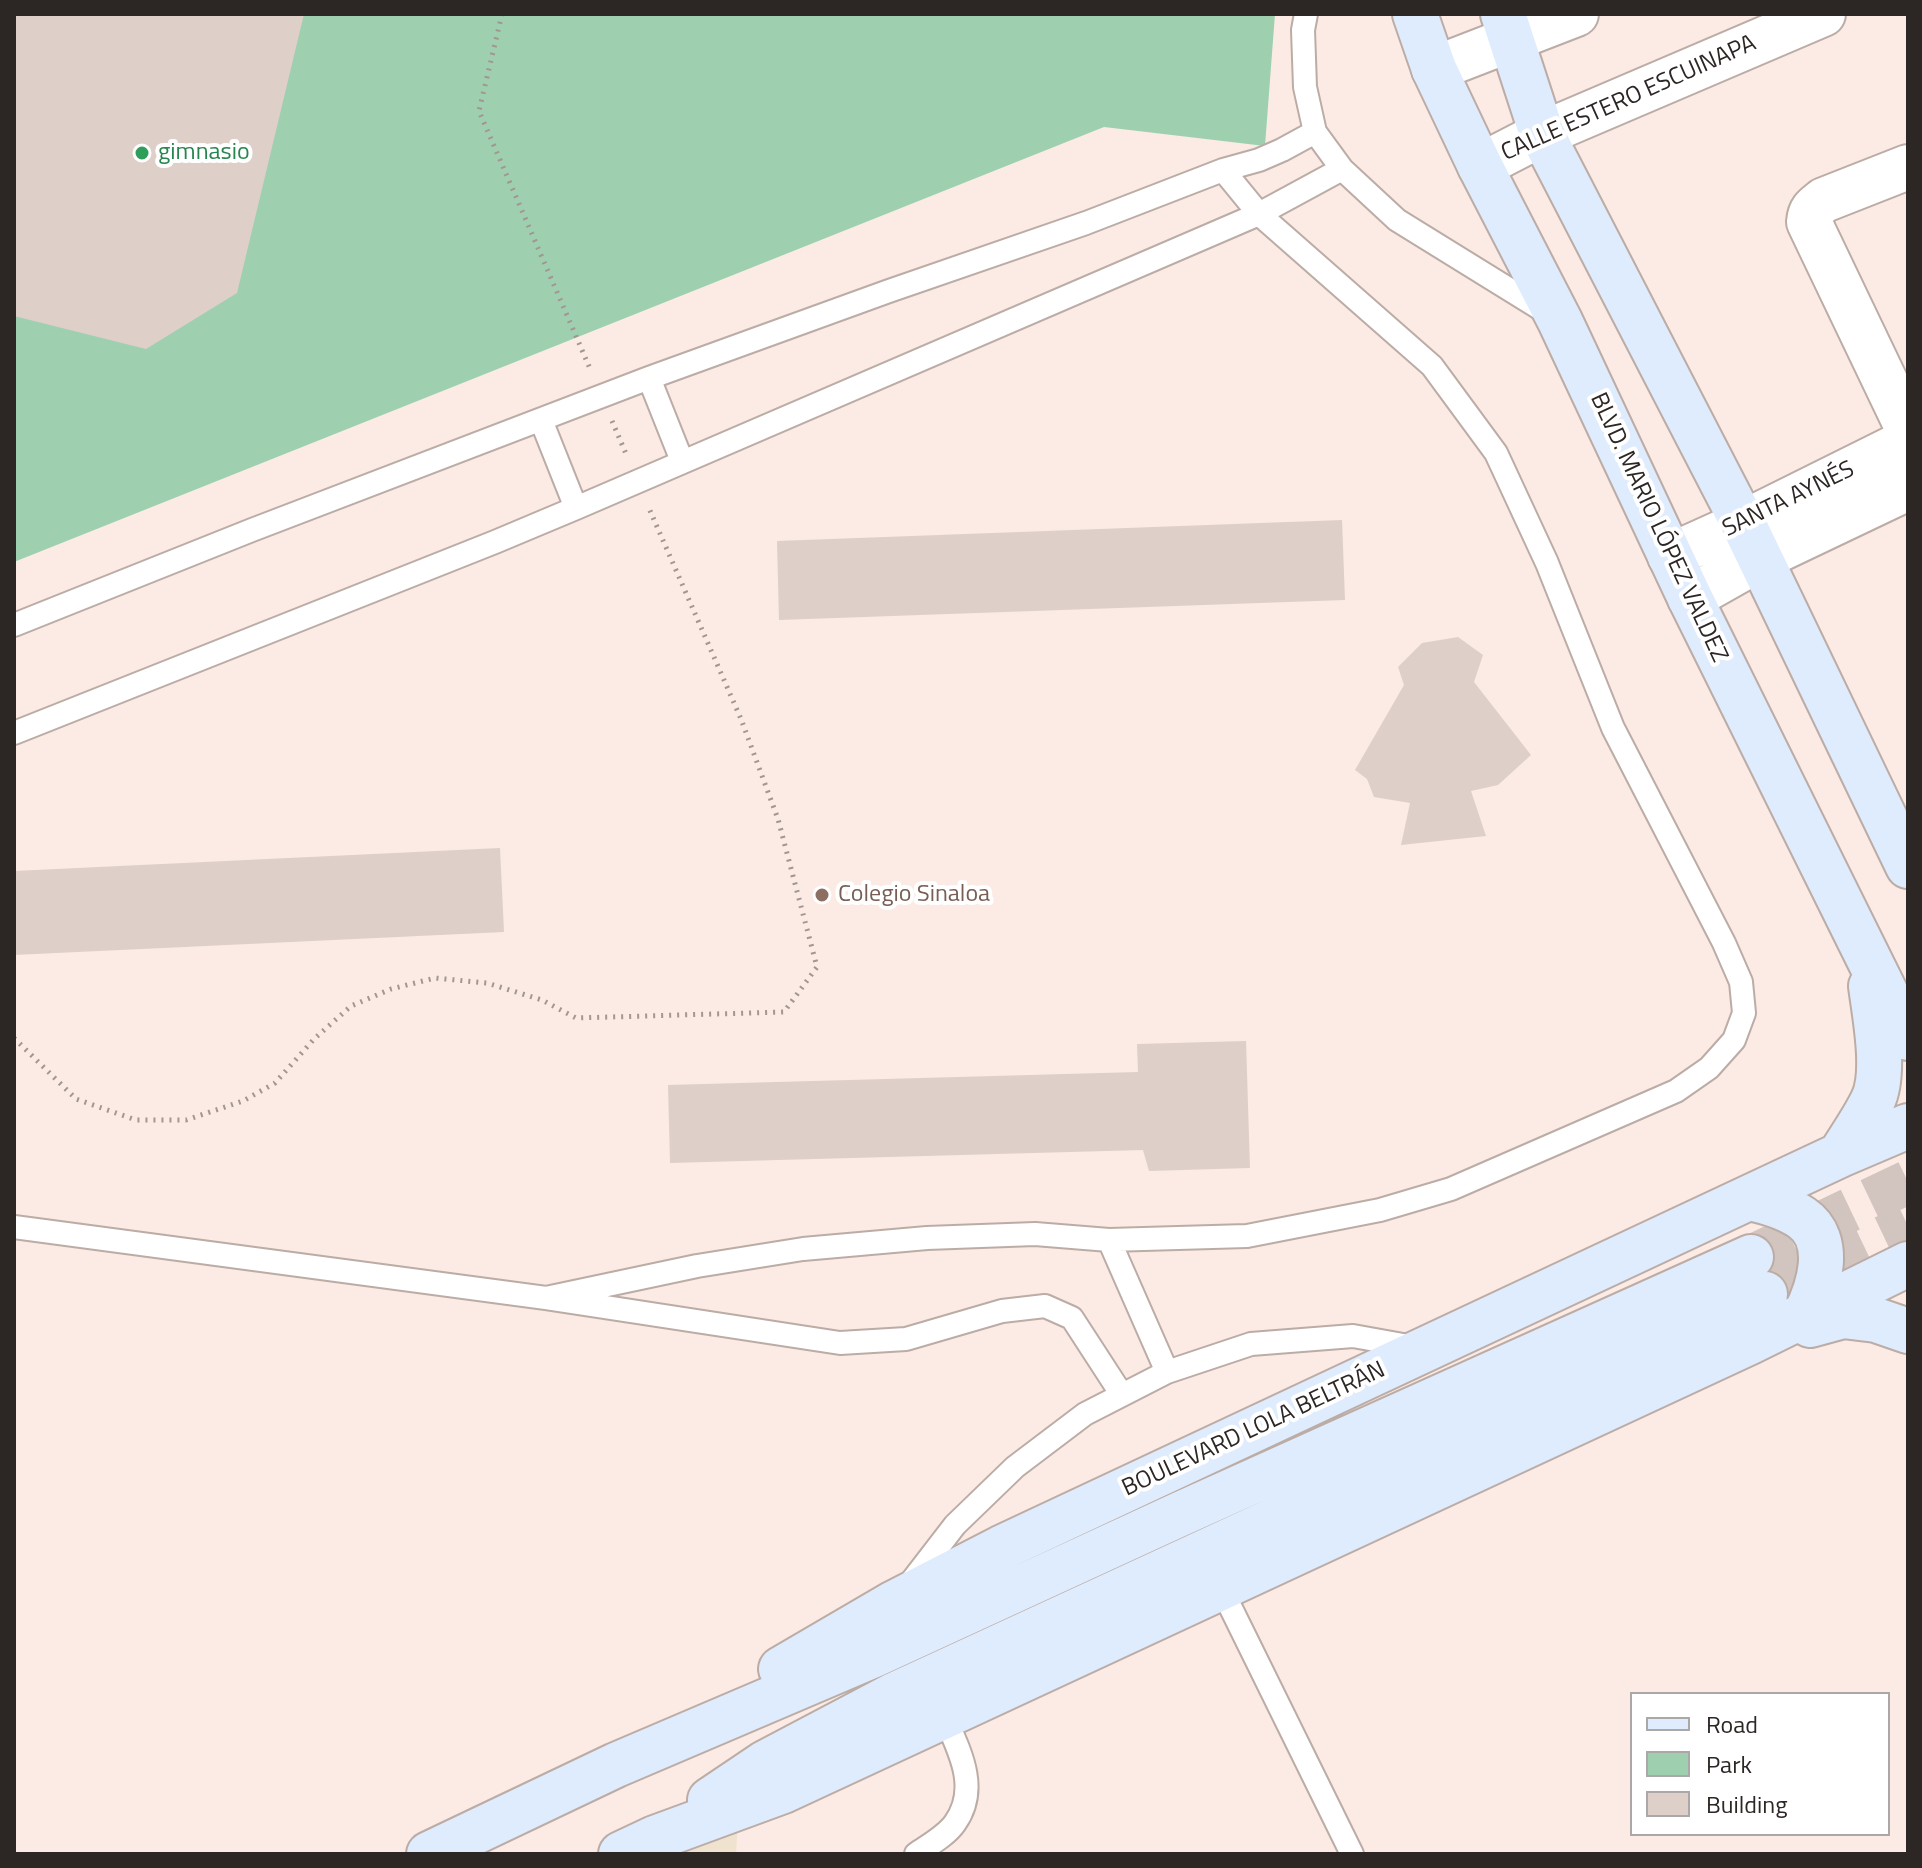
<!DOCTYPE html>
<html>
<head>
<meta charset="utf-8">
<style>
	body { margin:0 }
	#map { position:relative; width:1922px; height:1868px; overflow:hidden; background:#fbebe4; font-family:"Titillium Web",sans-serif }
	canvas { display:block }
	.frame { position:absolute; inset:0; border:16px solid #2c2624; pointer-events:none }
	.legend { position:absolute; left:1630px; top:1692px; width:260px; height:144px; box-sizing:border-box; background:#fff; border:2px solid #aba8a7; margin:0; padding:10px 14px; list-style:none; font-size:24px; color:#2c2624 }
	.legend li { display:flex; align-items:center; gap:16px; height:40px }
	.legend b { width:40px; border:2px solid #aba8a7 }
</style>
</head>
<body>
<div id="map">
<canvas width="1922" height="1868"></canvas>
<div class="frame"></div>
<ul class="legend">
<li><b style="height:10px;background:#dfecfd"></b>Road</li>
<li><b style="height:22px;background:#9ed0b0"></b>Park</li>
<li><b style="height:22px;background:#decfc8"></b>Building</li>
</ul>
</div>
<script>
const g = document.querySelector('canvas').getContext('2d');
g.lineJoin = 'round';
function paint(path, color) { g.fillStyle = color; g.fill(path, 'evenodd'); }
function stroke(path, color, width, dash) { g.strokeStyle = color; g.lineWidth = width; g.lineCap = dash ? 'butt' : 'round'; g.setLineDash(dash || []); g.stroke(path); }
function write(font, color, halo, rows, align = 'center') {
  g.font = font + ' "Titillium Web",sans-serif'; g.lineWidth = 8; g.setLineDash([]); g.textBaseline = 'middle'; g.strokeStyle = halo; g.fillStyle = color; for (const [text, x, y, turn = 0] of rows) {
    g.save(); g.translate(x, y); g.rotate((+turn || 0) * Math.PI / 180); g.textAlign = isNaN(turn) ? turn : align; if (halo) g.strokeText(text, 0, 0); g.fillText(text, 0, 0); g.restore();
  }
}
paint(new Path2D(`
	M 739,1807 L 736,1854 L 638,1854 Z`), '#efe3cf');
paint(new Path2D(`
	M 14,14 L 1275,14 L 1265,146 L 1104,127 L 14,562 Z`), '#9ed0b0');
paint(new Path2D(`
	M 14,14 L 304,14 L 237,293 L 146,349 L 14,316 Z
	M 1342,520 L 1345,600 L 779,620 L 777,541 Z
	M 1458,637 L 1483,655 L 1474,682 L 1531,755 L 1498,785 L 1471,791 L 1486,836 L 1401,845 L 1410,803 L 1374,797 L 1367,779 L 1355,770 L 1404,685 L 1398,667 L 1422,643 Z
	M 500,848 L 504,932 L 14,955 L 14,871 Z
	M 1246,1041 L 1250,1168 L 1149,1171 L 1143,1150 L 670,1163 L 668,1085 L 1138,1072 L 1137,1044 Z`), '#decfc8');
stroke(new Path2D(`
	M 1751,1257 L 1908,1182
	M 1765,1294 L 1908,1226`), '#d2c4be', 44, [44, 22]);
const lane = new Path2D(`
	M 1306,14 L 1303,30 L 1305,87 L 1315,132 L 1342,169 L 1397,220 L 1549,314
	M 649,378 L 682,461
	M 541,420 L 576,508
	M 14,625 L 252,530 L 649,378 L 889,291 L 1086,223 L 1223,170 L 1259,160 L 1282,150 L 1315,132
	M 14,733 L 495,542 L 576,508 L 1259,214 L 1342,169
	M 14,1227 L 546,1298 L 840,1343 L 906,1339 L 1002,1311 L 1045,1306 L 1072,1318 L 1122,1395
	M 1109,1240 L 1167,1372
	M 546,1298 L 697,1266 L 803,1249 L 927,1238 L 1035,1234 L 1109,1240 L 1247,1236 L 1380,1210 L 1451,1189 L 1676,1091 L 1709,1068 L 1734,1040 L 1744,1013 L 1741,982 L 1724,943 L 1613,728 L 1547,563 L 1496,453 L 1432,366 L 1259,214 L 1223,170
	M 908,1586 L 955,1525 L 1015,1467 L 1085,1414 L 1167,1372 L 1251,1344 L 1353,1336 L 1414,1347
	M 1221,1588 L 1352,1854
	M 916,1854 C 929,1845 946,1836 955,1823 C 980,1788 959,1750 944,1716`);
const street = new Path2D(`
	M 1434,69 L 1576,14
	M 1480,166 L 1542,134 L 1823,14
	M 1908,167 L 1824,200 C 1815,207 1810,210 1809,222 L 1908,429
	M 1670,556 L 1743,523 L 1908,441
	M 1690,598 L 1759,559 L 1908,488`);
const secondary = new Path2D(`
	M 1415,14 L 1434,69 L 1480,166 L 1560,321 L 1690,598 L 1908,1038
	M 1503,14 L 1542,134 L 1743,523 L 1908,866
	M 1840,1155 C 1851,1137 1864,1119 1873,1100 C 1886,1072 1875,1016 1871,986
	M 1750,1198 C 1768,1202 1786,1207 1802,1218 C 1834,1240 1819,1287 1805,1315
	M 1810,1325 L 1843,1316 L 1876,1320 L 1908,1331
	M 781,1669 L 894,1603 L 1001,1548 L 1840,1155 L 1908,1126
	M 710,1800 L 765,1763 L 894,1695 L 1765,1294
	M 429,1854 L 616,1765 L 874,1655 L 1178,1515 L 1751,1257
	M 621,1854 L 655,1838 L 783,1791 L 1750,1342 L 1908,1264`);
stroke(lane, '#bcaca6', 26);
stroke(street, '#bcaca6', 48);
stroke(secondary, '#bcaca6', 48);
stroke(new Path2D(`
	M 502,14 L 479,111 L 591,371
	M 612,421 L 627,456
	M 14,1038 L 76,1099 L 136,1120 L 186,1120 L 243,1101 L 275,1083 L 314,1039 L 351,1006 L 391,989 L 435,978 L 487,983 L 542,1000 L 576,1018 L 784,1012 L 817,967 L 778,819 L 741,719 L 648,506`), '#a29692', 5, [2, 6]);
stroke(lane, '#fff', 22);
stroke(street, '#fff', 44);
stroke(secondary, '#dfecfd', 44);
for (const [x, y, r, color] of [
	[142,153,8,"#2e9e5b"],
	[822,895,8,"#8d6e63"]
]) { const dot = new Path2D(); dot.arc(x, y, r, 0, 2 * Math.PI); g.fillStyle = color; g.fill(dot); stroke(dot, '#fff', 3); }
write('24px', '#2c2624', '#fff', [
	["CALLE ESTERO ESCUINAPA",1629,99,-24],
	["SANTA AYNÉS",1789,500,-26],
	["BLVD. MARIO LÓPEZ VALDEZ",1658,528,65],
	["BOULEVARD LOLA BELTRÁN",1254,1430,-25]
]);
write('24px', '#27864d', '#fff', [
	["gimnasio",158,153]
], 'left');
write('24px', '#785e54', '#fff', [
	["Colegio Sinaloa",838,895]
], 'left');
</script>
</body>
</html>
